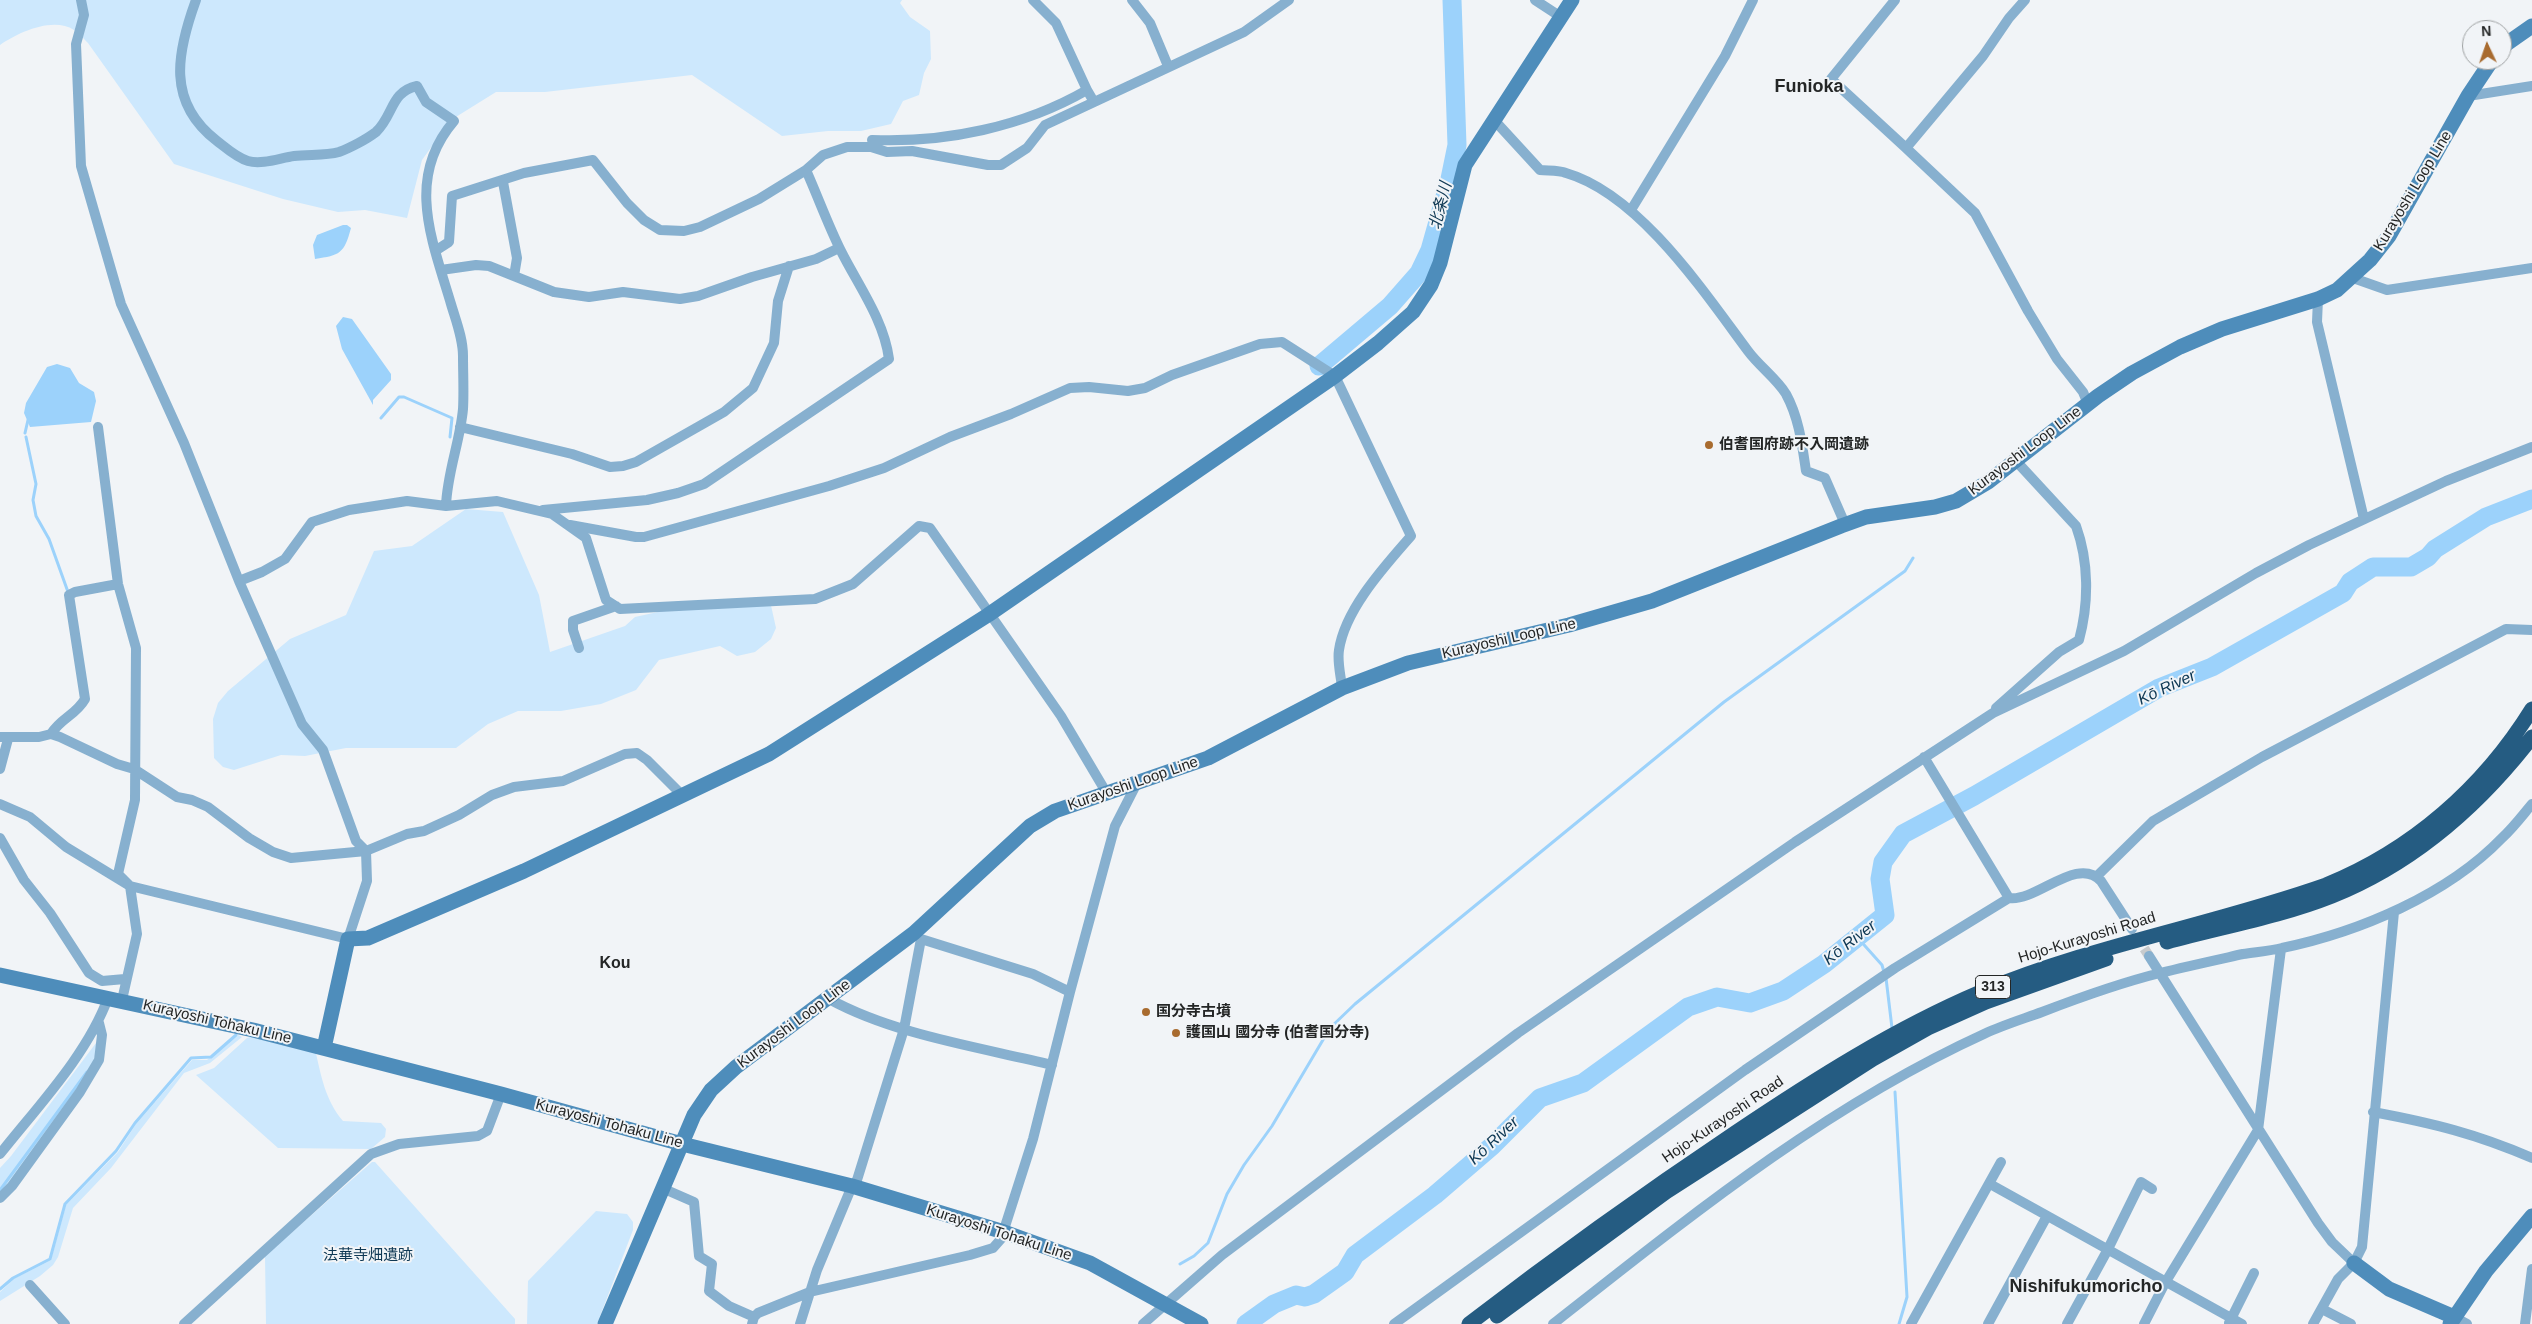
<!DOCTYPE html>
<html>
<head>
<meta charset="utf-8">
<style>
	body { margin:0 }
	#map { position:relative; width:2532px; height:1324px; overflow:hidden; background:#f1f4f7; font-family:Helvetica,sans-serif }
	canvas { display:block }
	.north { position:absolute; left:2462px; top:20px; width:50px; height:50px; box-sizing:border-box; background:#f1f4f7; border:1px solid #9fa2a3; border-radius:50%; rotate:357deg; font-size:14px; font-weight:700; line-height:20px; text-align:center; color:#242626 }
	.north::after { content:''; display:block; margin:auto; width:18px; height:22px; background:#a86b2f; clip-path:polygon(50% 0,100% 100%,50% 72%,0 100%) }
</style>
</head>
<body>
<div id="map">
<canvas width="2532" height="1324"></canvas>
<div class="north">N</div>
</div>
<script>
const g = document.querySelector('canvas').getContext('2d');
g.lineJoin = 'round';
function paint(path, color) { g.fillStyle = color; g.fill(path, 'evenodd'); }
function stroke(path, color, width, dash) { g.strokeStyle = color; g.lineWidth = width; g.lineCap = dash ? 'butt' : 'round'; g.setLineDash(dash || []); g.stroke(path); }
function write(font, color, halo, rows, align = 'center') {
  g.font = font + ' Helvetica,"Noto Sans JP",sans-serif'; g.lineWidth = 4; g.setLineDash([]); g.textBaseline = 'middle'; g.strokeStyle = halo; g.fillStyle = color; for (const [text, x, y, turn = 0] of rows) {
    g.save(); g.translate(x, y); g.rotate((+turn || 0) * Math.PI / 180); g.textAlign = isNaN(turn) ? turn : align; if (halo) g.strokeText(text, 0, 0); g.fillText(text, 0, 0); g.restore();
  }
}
paint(new Path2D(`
	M 0,0 L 902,0 L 900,3 L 910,17 L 930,31 L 931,59 L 924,73 L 919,95 L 903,101 L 891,124 L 861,131 L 828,131 L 782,136 L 692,75 L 545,92 L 496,92 L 451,120 L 422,160 L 407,218 L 365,210 L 338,212 L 283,199 L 174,164 L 88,43 C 84,39 79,33 74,30 C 53,16 17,33 0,45 Z
	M 466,509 L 503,512 L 539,595 L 550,652 L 625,626 L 635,617 L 694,604 L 770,601 L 776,628 L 771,639 L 755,652 L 737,656 L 720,646 L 659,660 L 636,690 L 601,704 L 561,711 L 518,711 L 488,724 L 456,748 L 346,748 L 305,756 L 281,755 L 234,770 L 223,767 L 214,758 L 213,719 L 218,703 L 228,691 L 290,639 L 346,615 L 374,551 L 412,546 Z
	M 260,1034 L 315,1049 C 321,1075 325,1100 343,1121 L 381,1123 L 386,1129 L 385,1137 L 371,1149 L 278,1148 L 196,1075 L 214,1068 L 247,1038 Z
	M 238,1035 L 242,1037 L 210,1063 L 184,1073 L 111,1168 L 73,1208 L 58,1257 L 53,1265 L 40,1276 L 0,1301 L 0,1292 L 14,1279 L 51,1260 L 66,1205 L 118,1152 L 136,1124 L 192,1060 L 207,1060 Z
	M 99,1039 C 99,1075 24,1163 0,1195 L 0,1168 L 11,1156 Z
	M 372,1162 L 375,1162 L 515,1319 L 515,1324 L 266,1324 L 265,1256 Z
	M 596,1211 L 627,1214 L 633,1222 L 633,1230 L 597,1324 L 527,1324 L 528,1281 Z`), '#cde8fd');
paint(new Path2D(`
	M 343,225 L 347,225 L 351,228 C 344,254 340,255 315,259 L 313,245 L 317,235 Z
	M 343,317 L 352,319 L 391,374 L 391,380 L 373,400 L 373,405 L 342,349 L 336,326 Z
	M 57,364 L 70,368 L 79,383 L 94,392 L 96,401 L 91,422 L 30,427 L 24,413 L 26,403 L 47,367 Z`), '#9cd2fb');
stroke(new Path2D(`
	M 381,418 L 399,397 L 404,397 L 452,418 L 450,437
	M 25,433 L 28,420
	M 26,437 L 36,484 L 33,500 L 36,516 L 49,539 L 68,592
	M 1857,937 L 1882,965 L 1884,972
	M 1886,978 L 1892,1028
	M 1895,1092 L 1907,1297 L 1899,1324
	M 0,1190 L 87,1072
	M 1180,1264 L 1194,1256 L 1208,1243 L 1227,1194 L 1244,1165 L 1272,1126 L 1330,1028 L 1355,1004 L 1724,702 L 1905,571 L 1913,558
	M 0,1289 L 13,1278 L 50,1259 L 65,1204 L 116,1151 L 135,1123 L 191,1058 L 211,1057 L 236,1035`), '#9cd2fb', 3);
stroke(new Path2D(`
	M 1319,366 L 1390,306 L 1419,273 L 1430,250 L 1450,179 L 1457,145 L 1452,0
	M 1246,1324 L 1274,1304 L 1296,1295 L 1305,1297 L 1314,1294 L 1345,1272 L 1355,1255 L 1435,1195 L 1492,1146 L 1540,1098 L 1583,1083 L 1688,1007 L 1717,997 L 1750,1003 L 1783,991 L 1824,964 L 1885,915 L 1880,879 L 1883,862 L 1903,834 L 1974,796 L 2159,688 L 2212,667 L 2343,593 L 2350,582 L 2373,567 L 2411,567 L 2428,557 L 2435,549 L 2486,517 L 2532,499`), '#9cd2fb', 19);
stroke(new Path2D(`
	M 2136,936 L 2149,956`), '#c8cbcd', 10, [10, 5]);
stroke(new Path2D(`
	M 196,0 C 177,52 166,102 217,141 C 226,148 237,158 248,161 C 262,165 280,158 294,156 C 308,154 325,156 339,152 C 350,148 367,139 376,132 C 394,115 390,92 417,86 L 426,102 L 454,121 C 405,178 432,240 451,304 C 456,321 463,338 463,356 C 463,373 464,392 463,409 C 460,442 447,473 446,506
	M 1033,0 L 1056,23 L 1087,90
	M 1132,0 L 1150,23 L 1168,66
	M 1535,0 L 1561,17
	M 1895,0 L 1831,79 L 1906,148
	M 2025,0 L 2009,18 L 1983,56 L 1906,148 L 1975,213 L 2028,311 L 2057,359 L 2083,392 L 2088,404
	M 2468,96 L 2532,86
	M 1495,121 L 1540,170 C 1548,171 1558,170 1566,173 C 1639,194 1704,292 1748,351 C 1759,366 1777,379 1786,394 C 1799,418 1802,444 1806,471 L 1825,478 L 1845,524
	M 872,140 C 945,143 1023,127 1087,90 L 1094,102
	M 503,182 L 517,258 L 514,276
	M 1631,210 L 1725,56 L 1753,0
	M 435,251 L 449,242 L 452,196 L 524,173 L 593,160 L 627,203 L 644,220 L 660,230 L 684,231 L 700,227 L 759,199 L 806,170 L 823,155 L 847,147 L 871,147 L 887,152 L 912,151 L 988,165 L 1001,165 L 1027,148 L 1045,125 L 1244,32 L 1289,0
	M 441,270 L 476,265 L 489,266 L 554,292 L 589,297 L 623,292 L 680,299 L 698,296 L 752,277 L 816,259 L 839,248
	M 2353,278 L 2387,290 L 2532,268
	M 2318,299 L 2317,322 L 2364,519
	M 98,427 L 118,584 L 136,648 L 135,800 L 118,874 L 130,886 L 137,934 L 122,1000
	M 460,427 L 572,454 L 610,467 L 623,466 L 636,462 L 724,412 L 753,388 L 774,343 L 778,301 L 789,266
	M 543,510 L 647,500 L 678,493 L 704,484 L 889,359 C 884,320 858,285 841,251 C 828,225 818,197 806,170
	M 570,525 L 636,537 L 644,537 L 829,486 L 884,468 L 950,437 L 1011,414 L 1070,388 L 1089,387 L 1128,391 L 1145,388 L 1172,375 L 1260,344 L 1282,342 L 1335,376 L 1411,536 C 1385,566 1345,609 1339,650 C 1337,662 1341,676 1342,688
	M 239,581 L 262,572 L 285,559 L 312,522 L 349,510 L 407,501 L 446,506 L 497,501 L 552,514 L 586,538 L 606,600 L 620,609 L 815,599 L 853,584 L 919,526 L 930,528 L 1061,716 L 1106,792
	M 579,648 L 573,630 L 573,621 L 616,606
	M 1996,708 L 2059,652 L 2079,640 C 2089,603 2089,562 2076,526 L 2016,461
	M 51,734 C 61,718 76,715 85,699 L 69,595 L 75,592 L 118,584
	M 0,737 L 39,737 L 51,734 L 60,737 L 117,764 L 134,769 L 177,797 L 192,800 L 208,807 L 249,838 L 273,852 L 291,858 L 366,851 L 407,834 L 424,831 L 459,815 L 492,795 L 514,787 L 563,781 L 625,754 L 637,753 L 647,760 L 682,795
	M 1924,757 L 2009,898
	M 0,769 L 8,739
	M 0,804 L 30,817 L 66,847 L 130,886 L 348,939 L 367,881 L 366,851 L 356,841 L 323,750 L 302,724 L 239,581 L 184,443 L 121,304 L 81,166 L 76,44 L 84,15 L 81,0
	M 0,838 L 24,880 L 50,913 L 89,973 L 102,981 L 125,979
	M 2097,876 L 2153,821 L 2262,757 L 2506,629 L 2532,630
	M 917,936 L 921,939 L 1033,974 L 1070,992
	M 2149,956 L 2318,1223 L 2332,1242 L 2354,1263
	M 829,999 C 895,1035 979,1047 1052,1065
	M 2373,1112 C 2432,1123 2477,1134 2532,1158
	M 0,1154 C 38,1106 87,1055 108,998
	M 1990,1184 L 2242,1324
	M 662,1188 L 694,1202 L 699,1256 L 712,1264 L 709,1291 L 729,1306 L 754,1317
	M 0,1198 L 12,1186 L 80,1092 L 99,1060 L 102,1035 L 99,1023
	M 30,1285 L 65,1324
	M 2322,1309 L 2351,1324
	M 2454,1317 L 2467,1324
	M 2229,1323 L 2254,1273
	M 184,1324 L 371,1154 L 399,1144 L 478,1136 L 487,1131 L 501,1094
	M 752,1324 L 754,1317 L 758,1313 L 810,1292 L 970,1255 L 993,1248 L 1001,1239 L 1033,1139 L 1070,992 L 1115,826 L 1137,783
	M 800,1324 L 817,1270 L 852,1186 L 857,1180 L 904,1029 L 921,939
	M 1143,1324 L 1222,1255 L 1518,1033 L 1795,842 L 1993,713 L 2124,651 L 2256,573 L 2309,545 L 2446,481 L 2532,447
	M 1394,1324 L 1745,1070 L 1895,968 L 2009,898 C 2037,902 2077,855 2101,881 L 2132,929
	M 1553,1324 C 1689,1217 1826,1106 1984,1034 C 2003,1025 2023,1019 2042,1012 C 2081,997 2120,983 2160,973 C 2188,966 2216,960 2243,954 C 2256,952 2270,951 2282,948 C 2359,932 2447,895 2502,838 C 2513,828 2522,816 2532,804
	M 1911,1324 L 2001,1162
	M 1988,1324 L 2047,1216
	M 2067,1324 L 2107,1251 L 2141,1182 L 2152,1189
	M 2144,1324 L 2165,1283 L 2258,1130 L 2281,949
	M 2313,1324 L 2338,1279 L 2354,1263 L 2362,1247 L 2394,912
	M 2525,1324 L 2532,1269`), '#87b0cf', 10);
stroke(new Path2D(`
	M 2502,47 L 2532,26
	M 0,975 L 253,1030 L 501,1094 L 682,1144 L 852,1186 L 1004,1232 L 1090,1263 L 1201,1324
	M 324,1048 L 348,939 L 368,938 L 524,871 L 769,754 L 988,615 L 1335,376 L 1378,343 L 1413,312 L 1431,285 L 1440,263 L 1465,165 L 1572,0
	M 2354,1263 L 2389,1289 L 2454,1317
	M 605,1324 L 694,1115 L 711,1090 L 736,1067 L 914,933 L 1030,826 L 1055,811 L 1208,758 L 1342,688 L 1408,663 L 1569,625 L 1652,601 L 1841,526 L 1866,517 L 1935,507 L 1956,501 L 1988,482 L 2098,396 L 2132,373 L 2180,347 L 2222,329 L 2318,299 L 2337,290 L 2370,260 L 2389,236 L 2468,96 L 2492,60
	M 2450,1324 L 2486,1271 L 2532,1216`), '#4e8dbb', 15);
stroke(new Path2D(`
	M 2167,942 C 2221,927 2279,917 2332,896 C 2414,863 2478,807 2532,737
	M 1497,1316 L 1666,1192 L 1873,1059 L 1928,1028 L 1986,1002 L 2106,959
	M 1469,1324 C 1556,1257 1644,1194 1735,1133 C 1814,1080 1894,1029 1981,992 C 2093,945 2213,925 2326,885 C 2412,850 2483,788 2532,709`), '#255c82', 15);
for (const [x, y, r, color] of [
	[1709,445,5,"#a86b2f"],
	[1146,1012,5,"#a86b2f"],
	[1176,1033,5,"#a86b2f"]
]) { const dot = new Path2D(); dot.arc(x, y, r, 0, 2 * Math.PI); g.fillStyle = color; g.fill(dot); stroke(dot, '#f1f4f7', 2); }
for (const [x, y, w] of [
	[1993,987,35]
]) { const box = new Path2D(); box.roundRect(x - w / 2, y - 11.5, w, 23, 4); g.fillStyle = '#f1f4f7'; g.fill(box); stroke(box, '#242626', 1); }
write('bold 14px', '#242626', null, [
	["313",1993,987]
]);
write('15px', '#242626', '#f1f4f7', [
	["Kurayoshi Loop Line",2413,191,-59],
	["Kurayoshi Loop Line",2025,451,-37],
	["Kurayoshi Loop Line",1509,639,-13],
	["Kurayoshi Loop Line",1133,784,-19],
	["Hojo-Kurayoshi Road",2087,938,-17],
	["Kurayoshi Tohaku Line",217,1022,13],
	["Kurayoshi Loop Line",794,1024,-37],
	["Hojo-Kurayoshi Road",1723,1120,-34],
	["Kurayoshi Tohaku Line",609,1124,15],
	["Kurayoshi Tohaku Line",999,1233,18]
]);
write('bold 15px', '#242626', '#f1f4f7', [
	["伯耆国府跡不入岡遺跡",1719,445],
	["国分寺古墳",1156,1012],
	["護国山 國分寺 (伯耆国分寺)",1186,1033]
], 'left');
write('15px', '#0f3955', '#f1f4f7', [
	["法華寺畑遺跡",368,1256]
]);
write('italic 16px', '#0d3753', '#f1f4f7', [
	["北条川",1441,206,-76],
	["Kō River",2167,688,-25],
	["Kō River",1850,943,-38],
	["Kō River",1494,1141,-43]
]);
write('bold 16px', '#242626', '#f1f4f7', [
	["Kou",615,964]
]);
write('bold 18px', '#242626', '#f1f4f7', [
	["Funioka",1809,87],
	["Nishifukumoricho",2086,1287]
]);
</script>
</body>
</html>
